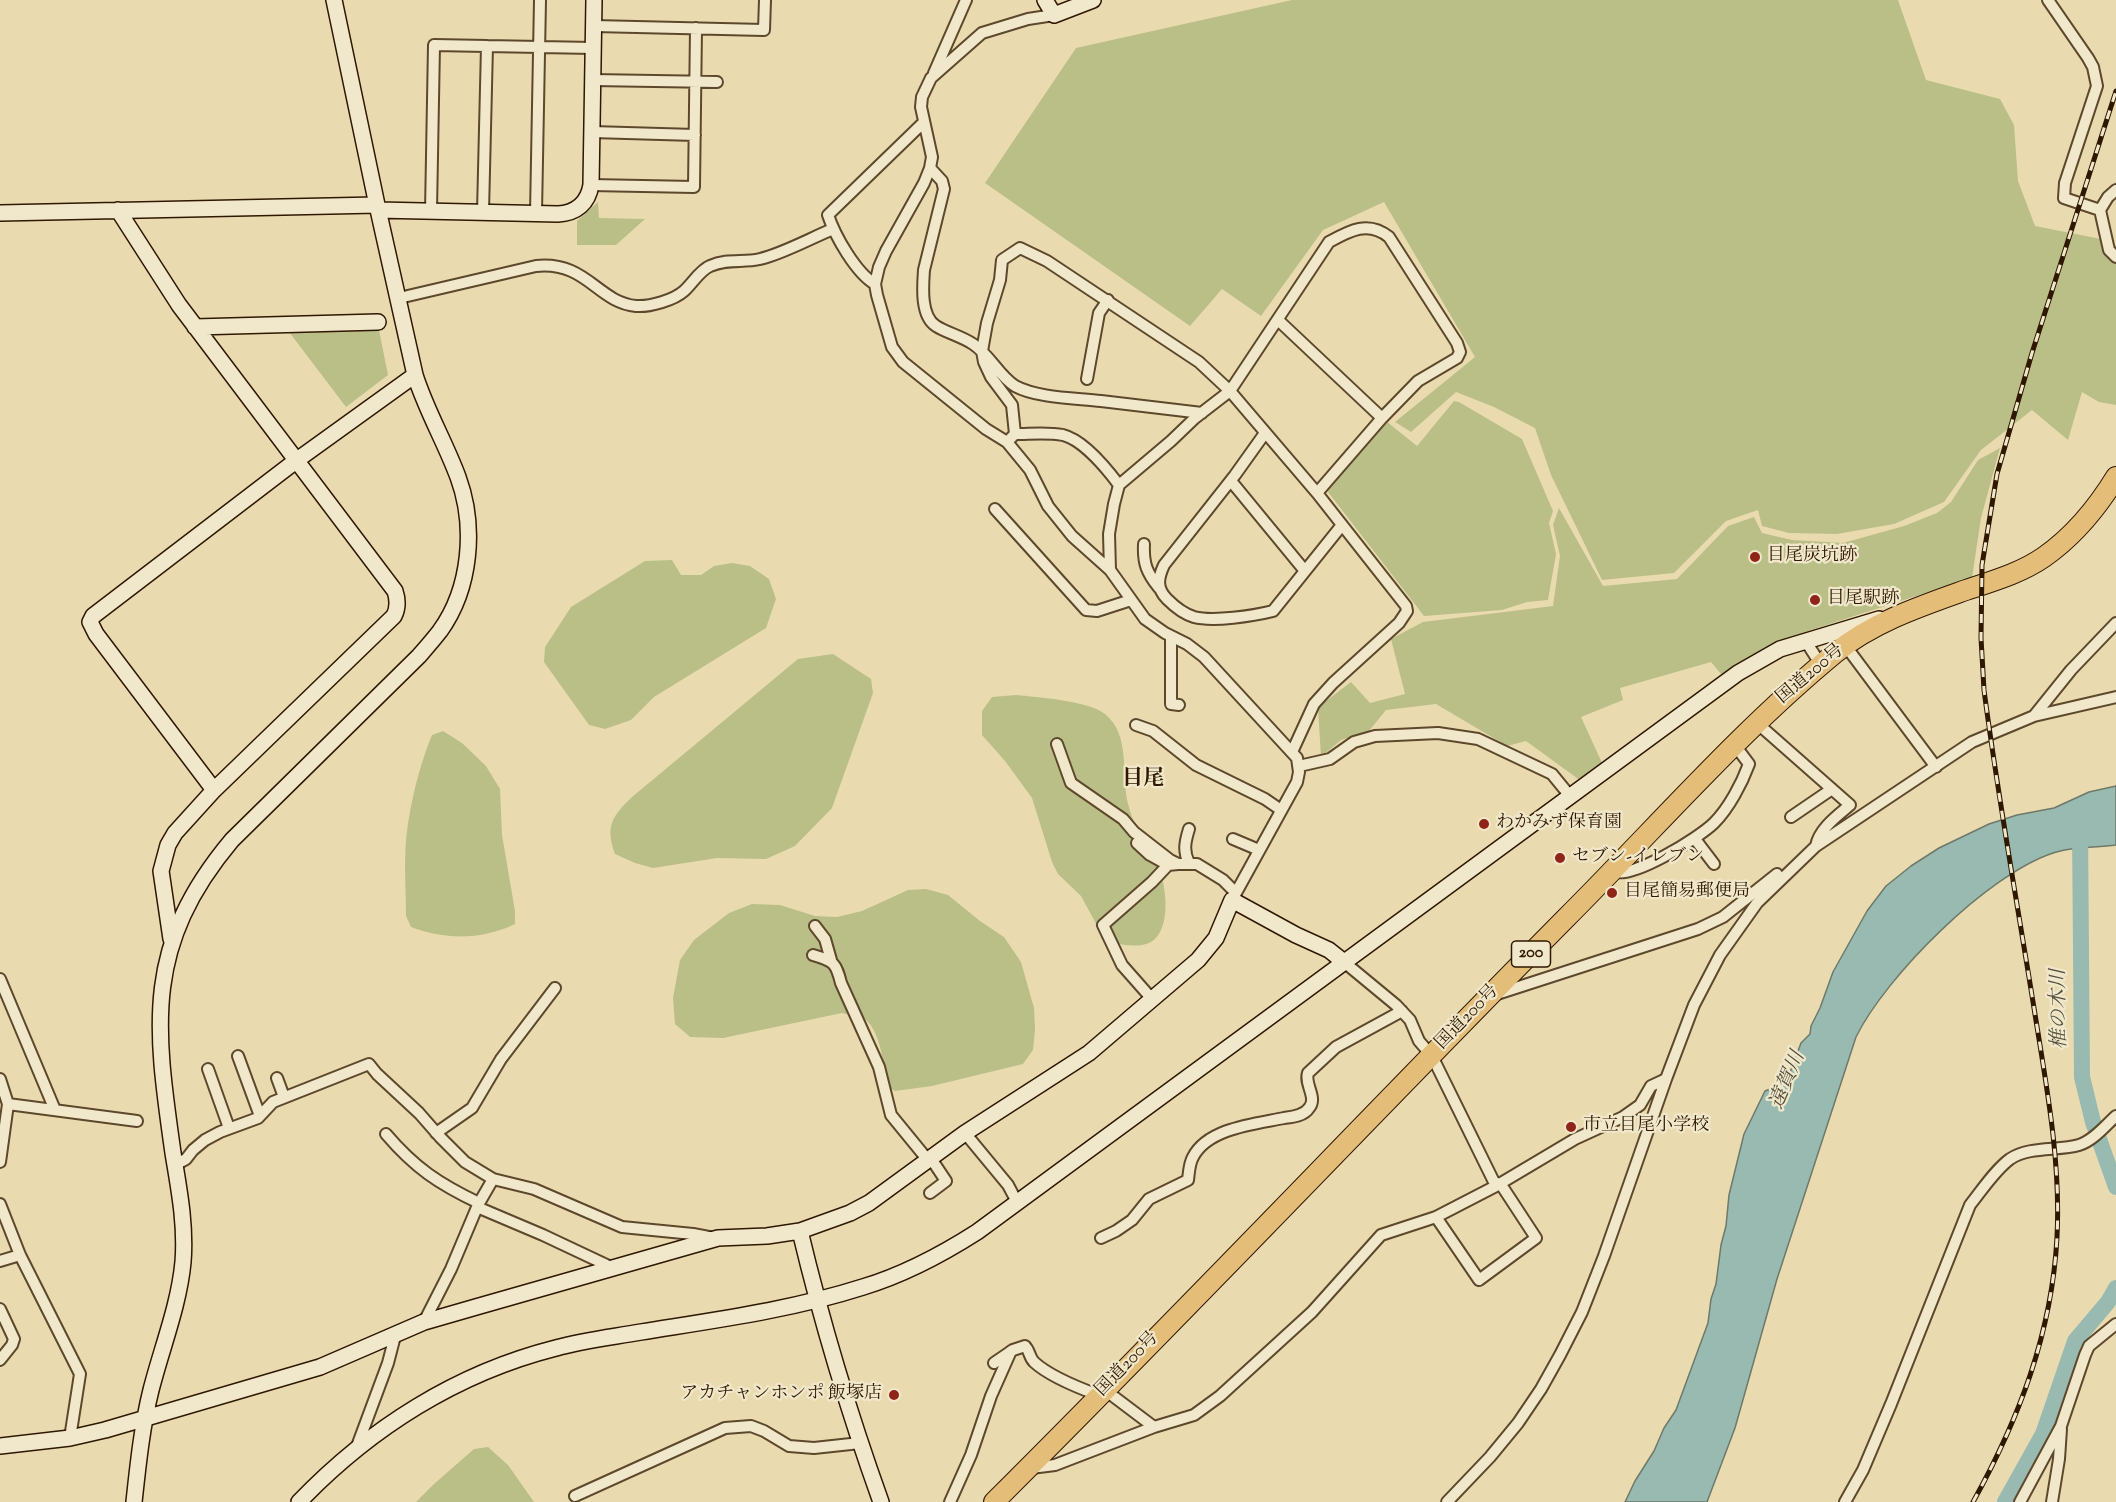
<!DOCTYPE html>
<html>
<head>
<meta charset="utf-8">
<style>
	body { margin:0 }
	canvas { display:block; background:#e9dbaf }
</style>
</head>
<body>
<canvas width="2116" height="1502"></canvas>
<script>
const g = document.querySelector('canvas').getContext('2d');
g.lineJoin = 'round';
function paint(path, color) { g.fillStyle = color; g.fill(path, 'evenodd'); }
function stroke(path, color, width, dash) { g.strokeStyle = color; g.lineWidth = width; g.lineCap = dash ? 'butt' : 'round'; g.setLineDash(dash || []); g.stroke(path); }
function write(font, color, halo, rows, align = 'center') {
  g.font = font + ' "Sorts Mill Goudy","Noto Serif JP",serif'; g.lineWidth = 4.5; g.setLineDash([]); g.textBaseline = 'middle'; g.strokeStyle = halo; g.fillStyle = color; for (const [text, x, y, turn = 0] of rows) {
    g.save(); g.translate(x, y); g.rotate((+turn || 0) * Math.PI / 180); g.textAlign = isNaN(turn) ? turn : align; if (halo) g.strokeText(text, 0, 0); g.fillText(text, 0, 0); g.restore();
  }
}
paint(new Path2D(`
	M 1292,0 L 1898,0 L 1926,80 L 2000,99 L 2014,125 L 2018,181 L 2035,226 L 2101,239 L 2111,259 L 2116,261 L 2116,405 L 2099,402 L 2082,392 L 2068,440 L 2032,410 L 1981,450 L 1944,502 L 1894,524 L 1837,534 L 1789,533 L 1762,526 L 1758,510 L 1726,521 L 1674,573 L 1602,580 L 1551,475 L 1535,428 L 1494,407 L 1456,392 L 1411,432 L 1395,422 L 1475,357 L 1384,202 L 1323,230 L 1261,316 L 1222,289 L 1190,326 L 985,183 L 1076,48 Z
	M 598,202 L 599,218 L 645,219 L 616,245 L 577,245 L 577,221 Z
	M 378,325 L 388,375 L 346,407 L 286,328 Z
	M 1454,401 L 1459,402 L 1522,439 L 1553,511 L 1549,523 L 1556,554 L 1548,600 L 1527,602 L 1502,610 L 1424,616 L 1328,492 L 1330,485 L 1386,421 L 1417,446 Z
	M 2000,448 L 1981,518 L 1972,578 L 1811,630 L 1721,674 L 1711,662 L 1620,688 L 1623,700 L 1581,717 L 1603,765 L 1581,781 L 1526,741 L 1507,746 L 1436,704 L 1386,710 L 1369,731 L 1341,740 L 1321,757 L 1318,707 L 1351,682 L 1370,703 L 1405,694 L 1391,639 L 1423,622 L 1553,606 L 1560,556 L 1553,525 L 1559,508 L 1603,586 L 1677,579 L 1728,526 L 1754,517 L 1762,533 L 1792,540 L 1843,543 L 1904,526 L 1937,513 L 1951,502 L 1978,460 Z
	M 672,560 L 681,575 L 701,575 L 714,566 L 732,563 L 750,566 L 769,579 L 776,599 L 766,628 L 654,697 L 631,720 L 605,729 L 589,725 L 544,662 L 545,647 L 571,607 L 645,561 Z
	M 833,654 L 871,679 L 873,693 L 832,808 L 795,846 L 766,859 L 717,858 L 653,868 L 635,863 L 615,854 C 605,827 612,816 632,797 L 798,659 Z
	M 1016,695 C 1037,697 1089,701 1105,714 C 1131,735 1121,775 1128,804 C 1134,829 1149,847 1159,870 C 1167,888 1171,930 1151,942 C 1138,949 1120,944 1106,942 L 1081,896 L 1058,874 L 1052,862 L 1032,798 L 1005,761 L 982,735 L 982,711 L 992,697 Z
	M 443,731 L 462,743 L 486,766 L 500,789 L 502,835 L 515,911 L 515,924 C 482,940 445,940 411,927 L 406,916 C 406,891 404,865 406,841 C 409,808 419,766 432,735 Z
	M 926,889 L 948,895 L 980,921 L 1004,937 L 1021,962 L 1034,1008 L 1035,1030 L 1033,1050 L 1023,1064 L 932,1086 L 895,1091 L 887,1086 C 884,1067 881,1032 865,1019 C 859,1015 849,1015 842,1013 L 723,1038 L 690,1037 L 675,1024 L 673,998 L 680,960 L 694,940 L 729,913 L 752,904 L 780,905 L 815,916 L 837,917 L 862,911 L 908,890 Z
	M 488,1447 L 508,1465 L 534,1502 L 416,1502 L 434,1484 L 474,1449 Z`), '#babf88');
const water = new Path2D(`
	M 2116,786 L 2116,845 C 2095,848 2073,846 2053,853 C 1987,875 1886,976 1856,1037 L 1777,1279 L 1735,1428 L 1707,1502 L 1625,1502 L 1635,1481 L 1654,1451 L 1664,1428 L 1676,1410 L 1708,1323 L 1711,1299 L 1716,1284 L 1721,1245 L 1726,1226 L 1729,1195 L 1744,1134 L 1765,1091 L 1786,1083 L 1801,1043 L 1810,1034 L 1811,1026 L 1820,1008 L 1833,972 L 1867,911 L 1886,886 L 1911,866 L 1939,848 L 1989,824 L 2017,815 L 2054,808 L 2089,792 Z`);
paint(water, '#98bab1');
stroke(water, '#6e796a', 1.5);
stroke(new Path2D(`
	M 2080,827 L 2082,1077 L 2093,1122 L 2116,1187
	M 2005,1502 L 2043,1434 L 2075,1341 L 2108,1302 L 2116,1288`), '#98bab1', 16);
const street = new Path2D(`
	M 2048,0 L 2088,58 L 2093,67 L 2097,86 L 2065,183 L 2064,198 L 2100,210
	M 1054,15 L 1028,19 L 982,33 L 931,78 L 922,97 L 921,107 L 932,157 L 930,168 L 924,183 L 886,251 L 879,267 L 875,284 L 877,295 L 892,347 L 903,362 L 986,429 L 1007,442 L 1030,470 L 1048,506 L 1072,536 L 1110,570 L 1145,619 L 1165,633 L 1187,644 L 1204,657 L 1297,758 L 1299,772 L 1297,782 L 1232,900
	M 594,26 L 764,30 L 765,0
	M 934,73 L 966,0
	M 592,80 L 717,82
	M 592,132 L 695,135
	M 930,168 L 942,181 L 944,189 L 924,270 C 923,285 920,316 936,326 C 947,333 961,336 973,344 C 990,355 998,375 1015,386 C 1037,398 1076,398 1101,401 C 1135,405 1168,409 1202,413
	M 591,185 L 694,187 L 696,28
	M 2116,190 L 2108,197 L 2100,210 L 2109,250 L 2116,257
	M 431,211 L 434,45 L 593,48
	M 483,212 L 487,46
	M 536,213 L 540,0
	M 875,284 C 856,273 835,236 828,215 L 924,122
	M 399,298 L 536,266 C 587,261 597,302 636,306 C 650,307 674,300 684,291 C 692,284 700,270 710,266 C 728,258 743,263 760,259 C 782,254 811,238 833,229
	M 1278,320 L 1382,418
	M 1087,379 L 1099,313 L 1108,300
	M 1265,433 L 1235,475 L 1164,565 C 1158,578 1156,588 1167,599 C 1174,606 1184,614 1194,617 C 1213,622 1253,616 1273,611 L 1342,525
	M 1015,434 C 1030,434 1048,432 1063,435 C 1083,440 1107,469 1119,485
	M 1007,442 L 1015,434 L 1012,405 L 991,377 L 984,362 L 982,351 L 987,323 L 1000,280 L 1002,260 L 1020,248 L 1047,261 L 1199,362 L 1230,391 L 1317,493 L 1406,606 L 1407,611 L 1399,623 L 1333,683 L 1314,704 L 1292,752
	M 1231,481 L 1305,571
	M 995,509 L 1086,610 L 1097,611 L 1131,600
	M 1144,544 C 1143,564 1147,573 1159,588
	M 1110,570 L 1109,534 L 1114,504 L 1119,485 L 1171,441 L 1195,418 L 1230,391 L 1329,242 C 1349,231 1368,220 1389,237 L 1457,343 L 1460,352 L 1457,358 L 1418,381 L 1382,418 L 1317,493
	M 1171,636 L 1171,704 L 1179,705
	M 1805,640 L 1821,665
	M 1845,645 L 1936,767
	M 2034,716 L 2071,670 L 2116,623
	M 1757,723 L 1850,805 C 1837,816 1819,829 1816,846
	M 1136,725 L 1153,731 L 1196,765 L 1265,799 L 1281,810
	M 1057,744 L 1071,783 L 1123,819 L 1134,832 L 1170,860 L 1178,864 L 1197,864 L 1223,880 L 1236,893
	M 1299,766 L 1330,759 L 1354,742 L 1375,736 L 1438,733 L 1478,739 L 1552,774 L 1570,796
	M 1791,817 L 1832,789
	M 1233,839 L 1259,850
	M 1695,839 L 1714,864
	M 1137,843 L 1150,855 L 1168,865
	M 1189,863 C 1183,851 1185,842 1189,829
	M 1613,871 C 1630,881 1700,837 1714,823 C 1729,808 1742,783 1749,764 L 1734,744
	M 815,926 L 825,939 L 831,960
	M 813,955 C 834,961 836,963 841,983 L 879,1067 L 891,1115 L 927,1159
	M 1344,962 L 1396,1005 L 1410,1020 L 1419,1041 L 1432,1056 L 1496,1186
	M 0,979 L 55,1110
	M 1497,994 L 1698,929 L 1723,917 L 1777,874
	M 1152,999 L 1122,965 L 1103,925 L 1152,882 L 1168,865 L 1178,864
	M 238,1056 L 260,1116
	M 208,1069 L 229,1128
	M 277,1078 L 284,1097
	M 0,1079 L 8,1104 L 0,1162
	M 8,1104 L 137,1121
	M 436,1133 L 472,1108 L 501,1059 L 555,988
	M 965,1133 L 1008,1185 L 1017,1202
	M 386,1134 C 415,1168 439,1184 479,1203
	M 930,1157 L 946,1181 L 930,1193
	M 175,1165 L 186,1159 L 193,1150 L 205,1140 L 220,1132 L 258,1118 L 273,1102 L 369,1064 L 377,1074 L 419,1113 L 440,1137 L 465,1162 L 493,1179 L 534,1189 L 622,1227 L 693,1234 L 714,1238
	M 0,1204 L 20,1255 L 80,1374 L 70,1438
	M 477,1207 L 543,1235 L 613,1268
	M 1436,1217 L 1479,1280 L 1536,1238 L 1500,1183
	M 1101,1238 L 1116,1231 L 1132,1220 L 1149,1199 L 1188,1180 C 1189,1173 1189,1164 1193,1157 C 1208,1128 1255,1124 1284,1118 C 1292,1117 1304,1116 1309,1108 C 1318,1098 1304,1084 1308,1073 L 1336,1047 L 1402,1011
	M 0,1261 L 20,1255
	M 0,1309 L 14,1339 L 12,1345 L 0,1360
	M 424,1322 L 451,1269 L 478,1205 L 493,1179
	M 994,1363 L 1013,1350 L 1025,1346 C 1030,1351 1029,1357 1034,1362 C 1049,1376 1079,1388 1098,1395
	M 1105,1390 L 1154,1427
	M 356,1449 L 388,1363 L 395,1336
	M 1031,1468 L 1055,1465 L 1154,1427 L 1194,1415 L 1220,1396 L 1312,1312 L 1381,1235 L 1436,1217 L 1496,1186 L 1575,1139 L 1623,1117 L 1640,1105 L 1651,1086 L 1666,1079
	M 575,1496 L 725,1428 L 751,1426 L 764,1431 L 789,1446 L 814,1448 L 860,1443
	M 950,1502 L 971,1455 L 991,1396 L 1011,1351
	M 1447,1502 L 1490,1457 L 1518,1423 L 1541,1389 L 1560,1355 L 1582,1312 L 1604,1256 L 1666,1079 L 1694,1005 L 1720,955 L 1757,903 L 1816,846 L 1972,742 L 2034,716 L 2116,697
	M 1845,1502 L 1863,1470 L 1891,1404 L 1970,1205 C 1982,1190 1995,1170 2010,1159 C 2029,1146 2058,1151 2079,1145 C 2093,1141 2106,1125 2116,1116
	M 2020,1502 L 2061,1426 L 2085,1355 L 2089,1346 L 2116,1324
	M 2052,1502 L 2059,1459 L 2061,1429`);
const secondary = new Path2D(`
	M 1045,0 L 1054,15 L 1093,0
	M 118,210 L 179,305 L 395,591 C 398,600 398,608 394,616 L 214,790 L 175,833 L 168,845 L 161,871 L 171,939
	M 378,210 L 558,214 C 577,213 588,203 591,185 L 594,0
	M 0,213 L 377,205
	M 195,327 L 378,322
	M 214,790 L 96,634 L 90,622 L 93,616 L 297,460 L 415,375
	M 800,1231 C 822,1323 849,1413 881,1502
	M 0,1446 L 70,1438 L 105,1430 L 320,1367 L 424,1322 L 476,1307 L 718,1238 L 767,1236 L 800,1231 L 850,1213 L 869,1203 L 965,1133 L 1089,1053 L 1198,960 L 1216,938 L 1232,900 L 1296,935 L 1329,950 L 1344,962
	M 134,1502 C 138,1465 142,1426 151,1390 C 162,1347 179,1305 183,1262 C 186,1225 179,1189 173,1153 C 155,1026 143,946 232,840 L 419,656 C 426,648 433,640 440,631 C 471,588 476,526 458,477 C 445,442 426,410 415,375 L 377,205 L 334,0
	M 299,1502 C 370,1428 457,1373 556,1348 C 584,1340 613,1337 641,1332 C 715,1320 791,1310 863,1287 C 903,1275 941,1255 977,1232 L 1738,673 L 1780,649 L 1879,619`);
const highway = new Path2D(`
	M 994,1502 C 1187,1310 1374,1112 1566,918 C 1655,829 1738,733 1835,653 C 1873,622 1921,606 1966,590 C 1993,581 2021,573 2044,557 C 2074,536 2097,508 2116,477`);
stroke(street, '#5e482c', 14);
stroke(secondary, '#2f1700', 18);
stroke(highway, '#2f1700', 22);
stroke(street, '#f1e8cb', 10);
stroke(secondary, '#f1e8cb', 15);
stroke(highway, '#e4be78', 20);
const rail = new Path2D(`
	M 1973,1502 C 2019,1419 2052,1333 2057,1237 C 2061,1160 2046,1084 2034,1008 C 2017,902 1998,797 1984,690 L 1981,638 L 1982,565 L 1997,474 L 2032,353 L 2116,91`);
stroke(rail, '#2f1700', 5);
stroke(rail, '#f1e8cb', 3, [9]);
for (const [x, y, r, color] of [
	[1755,557,6,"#8f2418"],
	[1815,600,6,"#8f2418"],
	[1484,824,6,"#8f2418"],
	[1560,858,6,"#8f2418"],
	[1612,893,6,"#8f2418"],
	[1571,1127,6,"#8f2418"],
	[894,1395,6,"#8f2418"]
]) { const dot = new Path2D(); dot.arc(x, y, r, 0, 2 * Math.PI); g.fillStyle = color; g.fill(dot); stroke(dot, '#f1e8cb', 2); }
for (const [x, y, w] of [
	[1531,954,39]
]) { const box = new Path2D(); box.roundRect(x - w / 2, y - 13, w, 26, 4.5); g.fillStyle = '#f1e8cb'; g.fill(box); stroke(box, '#2f1700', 1.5); }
write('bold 16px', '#2f1700', null, [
	["200",1531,954]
]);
write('18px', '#2f1700', '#f1e8cb', [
	["目尾炭坑跡",1767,557],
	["目尾駅跡",1827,600],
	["わかみず保育園",1496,824],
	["セブン-イレブン",1572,858],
	["目尾簡易郵便局",1624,893],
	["市立目尾小学校",1583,1127],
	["アカチャンホンポ 飯塚店",882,1395,"right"]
], 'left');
write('18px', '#2f1700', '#f1e8cb', [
	["国道200号",1811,675,-40],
	["国道200号",1468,1018,-46],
	["国道200号",1128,1365,-46]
]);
write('italic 20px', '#54503e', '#f1e8cb', [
	["椎の木川",2061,1009,-91],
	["遠賀川",1789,1081,-67]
]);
write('bold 21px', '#2f1700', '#f1e8cb', [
	["目尾",1143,780]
]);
</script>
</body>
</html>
